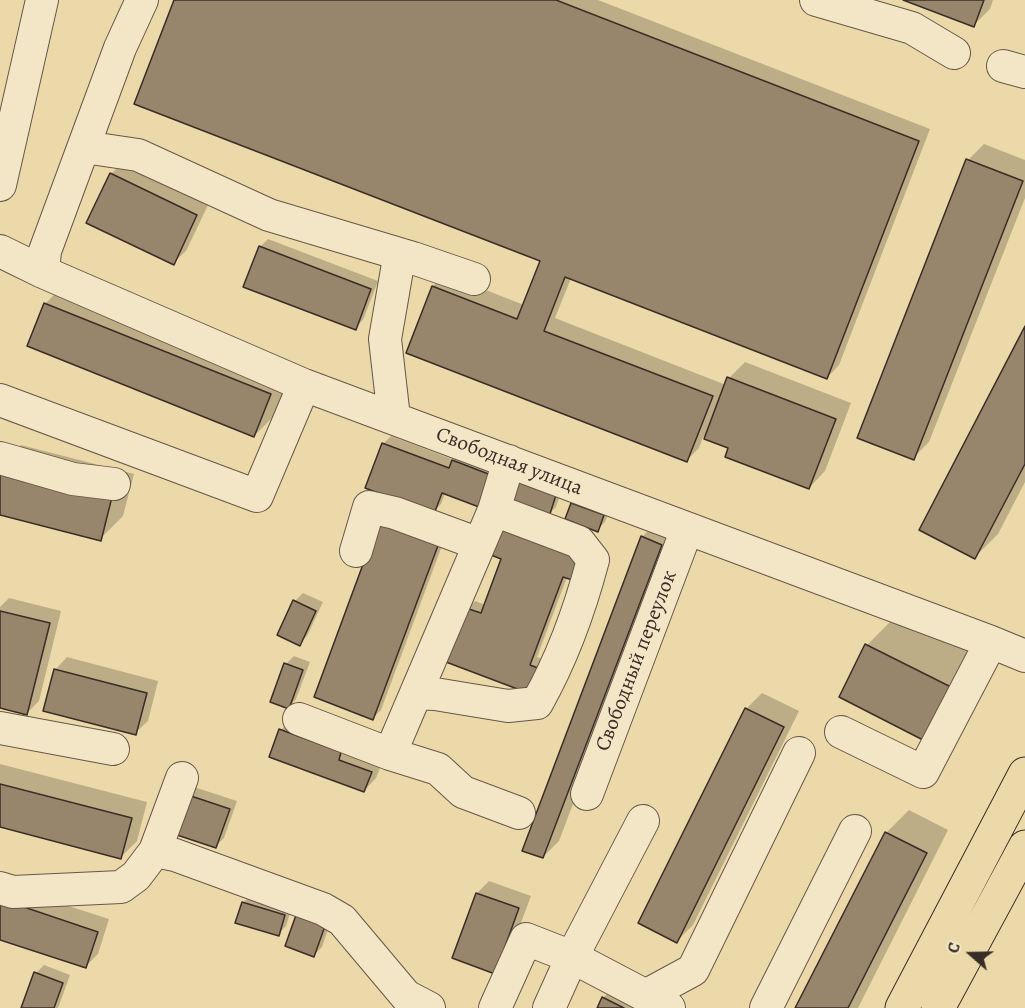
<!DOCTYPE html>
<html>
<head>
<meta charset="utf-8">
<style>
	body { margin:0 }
	#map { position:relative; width:1025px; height:1008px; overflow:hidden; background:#ecd9a9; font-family:Alegreya,serif }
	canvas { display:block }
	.north { position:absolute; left:941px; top:924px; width:60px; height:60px; -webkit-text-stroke:4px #f3e6c7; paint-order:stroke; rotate:290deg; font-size:16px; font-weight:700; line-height:24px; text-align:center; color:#3a2d27 }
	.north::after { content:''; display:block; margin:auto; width:21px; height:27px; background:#3a2d27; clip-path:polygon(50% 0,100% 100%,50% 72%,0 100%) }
</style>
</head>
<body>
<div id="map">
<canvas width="1025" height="1008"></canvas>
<div class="north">С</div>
</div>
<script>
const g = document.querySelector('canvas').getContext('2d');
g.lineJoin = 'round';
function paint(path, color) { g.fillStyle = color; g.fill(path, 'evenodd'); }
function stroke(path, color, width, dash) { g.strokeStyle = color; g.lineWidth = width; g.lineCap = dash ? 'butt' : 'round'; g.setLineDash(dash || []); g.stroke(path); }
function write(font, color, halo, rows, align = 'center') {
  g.font = font + ' Alegreya,serif'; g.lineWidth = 4.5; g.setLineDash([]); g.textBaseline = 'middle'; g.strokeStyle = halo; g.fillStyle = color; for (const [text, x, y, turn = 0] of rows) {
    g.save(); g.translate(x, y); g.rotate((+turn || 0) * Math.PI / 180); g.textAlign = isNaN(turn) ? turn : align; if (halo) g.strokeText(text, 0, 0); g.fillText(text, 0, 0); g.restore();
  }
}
paint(new Path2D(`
	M 176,0 L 598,0 L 930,129 L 839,365 L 827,378 L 571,278 L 555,318 L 726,385 L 729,378 L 745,362 L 851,403 L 825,471 L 809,488 L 730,447 L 703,437 L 699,448 L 687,460 L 433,286 L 445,274 L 524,305 L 542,261 Z
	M 907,0 L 993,0 L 990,9 L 974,25 Z
	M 984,144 L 1025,160 L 1025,198 L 929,442 L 913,458 L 968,160 Z
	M 123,162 L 209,203 L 186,251 L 173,263 L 111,174 Z
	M 268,239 L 378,281 L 363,320 L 355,328 L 260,247 Z
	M 68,281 L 293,371 L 277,413 L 254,436 L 29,345 L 45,304 Z
	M 1025,329 L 1025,482 L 998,534 L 975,557 Z
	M 391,436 L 454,460 L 461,453 L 498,467 L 487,498 L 445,493 L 441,504 L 433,512 L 383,444 Z
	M 21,445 L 134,474 L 123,516 L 100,539 L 0,514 L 0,467 Z
	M 563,487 L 556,507 L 548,515 L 510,501 Z
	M 580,496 L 611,507 L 605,522 L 597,530 L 572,503 Z
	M 658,521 L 677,528 L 559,841 L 543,857 L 642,537 Z
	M 446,535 L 381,710 L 373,718 L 315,697 Z
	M 503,558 L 567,577 L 537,657 L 545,660 L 536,683 L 467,609 L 475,601 L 486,605 Z
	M 303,593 L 323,602 L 307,636 L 299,644 L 279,634 L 295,601 Z
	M 9,598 L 61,611 L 39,701 L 27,713 L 0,706 L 0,607 Z
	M 897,615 L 980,657 L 955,709 L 867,645 Z
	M 294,656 L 310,662 L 296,699 L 289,707 L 286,664 Z
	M 67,657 L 158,681 L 148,721 L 135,733 L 55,670 Z
	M 762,693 L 799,711 L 693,925 L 677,941 L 746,709 Z
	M 293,718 L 383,760 L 376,778 L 364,791 L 281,730 Z
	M 0,764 L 147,802 L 137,841 L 121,857 L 0,825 Z
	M 194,787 L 237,801 L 224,838 L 216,846 L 173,832 Z
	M 909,810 L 948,830 L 858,1008 L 797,1008 L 886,833 Z
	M 489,881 L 531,896 L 507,960 L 477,893 Z
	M 0,884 L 109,919 L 98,954 L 86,966 L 0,938 Z
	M 251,895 L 292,907 L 286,926 L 278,934 L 243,903 Z
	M 332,918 L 322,947 L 314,955 L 287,945 Z
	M 44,965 L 70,975 L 58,1008 L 23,1008 L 36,973 Z
	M 626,975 L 659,1008 L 598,1008 L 603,998 Z`), '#0003');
const building = new Path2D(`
	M 174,0 L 556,0 L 919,141 L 827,379 L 565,277 L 544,331 L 713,396 L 687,462 L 406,353 L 432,286 L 517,319 L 540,261 L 134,104 Z
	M 903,0 L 984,0 L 974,27 Z
	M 966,159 L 1023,181 L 914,460 L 857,438 Z
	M 110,173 L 197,215 L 174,265 L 86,223 Z
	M 259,246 L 371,289 L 356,330 L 243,287 Z
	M 44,303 L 271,394 L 254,437 L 27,346 Z
	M 1025,326 L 1025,464 L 975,559 L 919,530 Z
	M 727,377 L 836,419 L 809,489 L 725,457 L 728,448 L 704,439 Z
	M 382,443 L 449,468 L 452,460 L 491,475 L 479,507 L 442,493 L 434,514 L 365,488 Z
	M 0,468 L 112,497 L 101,541 L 0,515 Z
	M 516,481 L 556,495 L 549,517 L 508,502 Z
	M 571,503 L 604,515 L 598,532 L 565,519 Z
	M 379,521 L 439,543 L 373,720 L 314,697 Z
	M 497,525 L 581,557 L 572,580 L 563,577 L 530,665 L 538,668 L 528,693 L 446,662 L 466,608 L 481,613 L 501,559 L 486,553 Z
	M 641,536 L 662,545 L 543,858 L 522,851 Z
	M 293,600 L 316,611 L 300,646 L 277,635 Z
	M 0,611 L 50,623 L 27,715 L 0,708 Z
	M 865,644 L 951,687 L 925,741 L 839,697 Z
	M 284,663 L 303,670 L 289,709 L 270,702 Z
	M 54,669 L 147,693 L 136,735 L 43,711 Z
	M 745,708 L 784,727 L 677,943 L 638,923 Z
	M 279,729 L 341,752 L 339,760 L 372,772 L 364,792 L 269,757 Z
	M 0,784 L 132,818 L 121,859 L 0,827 Z
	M 185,794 L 230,809 L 216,848 L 171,833 Z
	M 885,832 L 927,853 L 848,1008 L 795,1008 Z
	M 476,893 L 519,908 L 495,974 L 452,958 Z
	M 0,899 L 98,932 L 86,968 L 0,940 Z
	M 242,902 L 285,915 L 279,936 L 235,923 Z
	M 296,915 L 325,926 L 314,957 L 285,946 Z
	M 34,972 L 63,983 L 54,1008 L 21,1008 Z
	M 602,997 L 624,1008 L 597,1008 Z`);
paint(building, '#97866b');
stroke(building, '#3a2d27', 1.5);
const minor = new Path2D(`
	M 816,0 L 912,28 L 954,53
	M 1003,66 L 1025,72
	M 84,147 L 138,155 L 269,215 L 413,258 L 474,279
	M 0,185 L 42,0
	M 0,251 L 43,272 L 304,385 L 991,642 L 1025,656
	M 43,272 L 45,251 L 120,48 L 142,0
	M 0,400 L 257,496 L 304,385
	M 394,418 L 385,339 L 398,264 L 396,253
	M 0,458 L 73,479 L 114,484
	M 356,551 L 369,507 L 395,513 L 479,544
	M 416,693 L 435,694 L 508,706 L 537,703 C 562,659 580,609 593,560 L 579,542 L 494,510
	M 299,719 L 390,754 L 494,510 L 509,461
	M 0,728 L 113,749
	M 841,732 L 923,772 L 991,642
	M 390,754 L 438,769 L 463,792 L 519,813
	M 587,794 L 687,529
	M 155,851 L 175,855 L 323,909 L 342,920 L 406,996 L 429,1008
	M 0,888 L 13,892 L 121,887 L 136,876 L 155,851 L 182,778
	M 645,996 L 693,970 L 799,753
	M 495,1008 L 526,939 L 572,957 L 669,1008
	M 549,1008 L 572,957 L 643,821
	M 766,1008 L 855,831`);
const major = new Path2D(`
	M 902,1008 L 1025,774
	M 938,1008 L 1025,847`);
stroke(minor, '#665848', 34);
stroke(major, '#3a2d27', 35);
stroke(minor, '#f3e6c7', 32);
stroke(major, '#ecd9a9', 33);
write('21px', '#3a2d27', '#f3e6c7', [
	["Свободная улица",509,462,21],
	["Свободный переулок",637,661,-69]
]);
</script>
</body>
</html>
